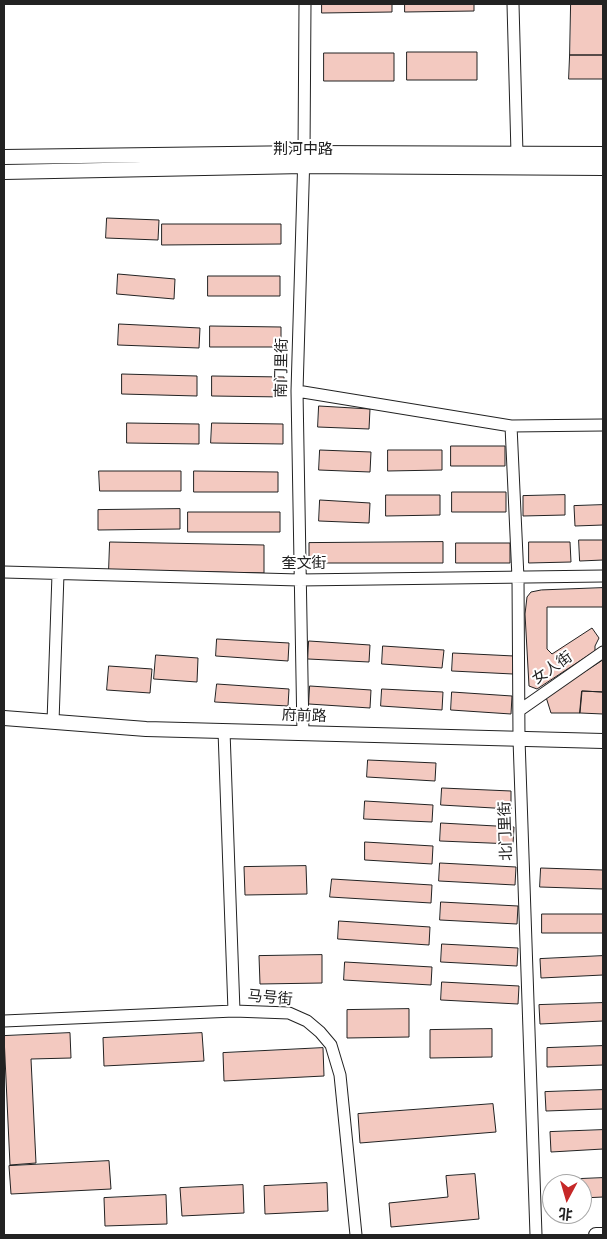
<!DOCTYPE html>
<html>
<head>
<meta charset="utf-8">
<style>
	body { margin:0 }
	#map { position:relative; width:607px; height:1239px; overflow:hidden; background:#fff; font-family:"Source Sans 3","Noto Sans SC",sans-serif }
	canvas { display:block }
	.frame { position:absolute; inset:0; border:5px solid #222; pointer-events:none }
	.north { position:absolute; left:542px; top:1174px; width:50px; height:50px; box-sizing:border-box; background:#fff; border:1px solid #a7a7a7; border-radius:50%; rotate:186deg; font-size:14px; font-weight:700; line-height:20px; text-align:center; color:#222 }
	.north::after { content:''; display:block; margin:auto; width:18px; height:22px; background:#c62828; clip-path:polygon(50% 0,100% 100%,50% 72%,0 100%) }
</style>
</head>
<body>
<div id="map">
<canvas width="607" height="1239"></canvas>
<div class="frame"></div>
<div class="north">北</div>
</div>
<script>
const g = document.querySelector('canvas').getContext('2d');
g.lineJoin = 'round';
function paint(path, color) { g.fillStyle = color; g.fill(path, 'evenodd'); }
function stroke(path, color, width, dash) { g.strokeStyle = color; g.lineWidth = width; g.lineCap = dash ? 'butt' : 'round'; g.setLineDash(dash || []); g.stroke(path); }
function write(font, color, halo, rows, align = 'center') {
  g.font = font + ' "Source Sans 3","Noto Sans SC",sans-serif'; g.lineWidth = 4; g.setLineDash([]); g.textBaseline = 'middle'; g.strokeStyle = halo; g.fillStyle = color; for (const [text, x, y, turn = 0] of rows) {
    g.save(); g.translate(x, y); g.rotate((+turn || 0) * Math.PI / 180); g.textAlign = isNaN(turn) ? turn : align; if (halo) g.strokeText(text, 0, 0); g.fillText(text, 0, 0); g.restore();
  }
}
const building = new Path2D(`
	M 322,4 L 392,4 L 392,12 L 322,13 Z
	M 405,4 L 474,4 L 474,11 L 405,12 Z
	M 571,4 L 603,4 L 603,55 L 570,55 Z
	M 407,52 L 477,52 L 477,80 L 407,80 Z
	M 324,53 L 394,53 L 394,81 L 324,81 Z
	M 570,55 L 603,55 L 603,79 L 569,79 Z
	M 107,218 L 159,220 L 158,240 L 106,238 Z
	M 162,224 L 281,224 L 281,244 L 162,245 Z
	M 118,274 L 175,279 L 174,299 L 117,294 Z
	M 208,276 L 280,276 L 280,296 L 208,296 Z
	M 119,324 L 200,328 L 199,348 L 118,345 Z
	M 210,326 L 281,327 L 281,347 L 210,347 Z
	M 122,374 L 197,376 L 197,396 L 122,394 Z
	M 212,376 L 284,377 L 284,397 L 212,396 Z
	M 319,406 L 370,409 L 369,429 L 318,427 Z
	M 127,423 L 199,424 L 199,444 L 127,443 Z
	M 212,423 L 283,424 L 283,444 L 211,443 Z
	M 451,446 L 505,446 L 505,466 L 451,466 Z
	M 320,450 L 371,452 L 370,472 L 319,470 Z
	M 388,450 L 442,450 L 442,470 L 388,471 Z
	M 99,471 L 181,471 L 181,491 L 100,491 Z
	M 194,471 L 278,472 L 278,492 L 194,492 Z
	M 452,492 L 506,492 L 506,512 L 452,512 Z
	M 386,495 L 440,495 L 440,515 L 386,516 Z
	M 565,495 L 565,515 L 523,516 L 523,496 Z
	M 320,500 L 370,503 L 369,523 L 319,521 Z
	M 603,505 L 603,525 L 575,526 L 574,506 Z
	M 180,509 L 180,529 L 98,530 L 98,510 Z
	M 188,512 L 280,512 L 280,532 L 188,532 Z
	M 579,540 L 603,540 L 603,560 L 580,561 Z
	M 110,542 L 264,545 L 264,573 L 109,570 Z
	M 443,542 L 443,563 L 309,563 L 309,543 Z
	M 529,542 L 570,542 L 571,562 L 529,563 Z
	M 456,543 L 510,543 L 510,563 L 456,563 Z
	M 603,588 L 603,607 L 547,607 L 547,649 L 552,654 L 592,628 L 599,638 L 595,646 L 595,651 L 537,689 L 529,686 L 525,614 L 527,597 L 531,592 L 541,590 Z
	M 217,639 L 289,643 L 288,661 L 216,656 Z
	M 309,641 L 370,645 L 369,662 L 308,659 Z
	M 383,646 L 444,650 L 442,668 L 382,664 Z
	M 453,653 L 514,656 L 513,674 L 452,671 Z
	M 156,655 L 198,658 L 197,682 L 154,679 Z
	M 602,661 L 603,662 L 603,692 L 582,691 L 580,713 L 551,713 L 546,697 Z
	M 109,666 L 152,669 L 150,693 L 107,690 Z
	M 217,684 L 289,689 L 288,706 L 215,702 Z
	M 310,686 L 371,690 L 370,708 L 309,704 Z
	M 382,689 L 443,692 L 442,710 L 381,706 Z
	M 582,691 L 603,692 L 603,714 L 580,713 Z
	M 452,692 L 512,696 L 511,714 L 451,710 Z
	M 368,760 L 436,763 L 435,781 L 367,777 Z
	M 442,788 L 511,791 L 511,809 L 441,805 Z
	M 365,801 L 433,805 L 432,822 L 364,819 Z
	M 441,823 L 514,827 L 513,844 L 440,841 Z
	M 365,842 L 433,846 L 432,864 L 365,860 Z
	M 440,863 L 516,867 L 515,885 L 439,881 Z
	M 306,866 L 307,894 L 245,895 L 244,867 Z
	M 541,868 L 603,870 L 603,889 L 540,887 Z
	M 332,879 L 432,885 L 431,903 L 330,897 Z
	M 441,902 L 518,906 L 517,924 L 440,920 Z
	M 542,914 L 603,914 L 603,933 L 542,933 Z
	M 339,921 L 430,927 L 429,945 L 338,939 Z
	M 442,944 L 518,948 L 517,966 L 441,962 Z
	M 322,955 L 322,983 L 260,984 L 259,956 Z
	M 603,956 L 603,975 L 541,978 L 540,959 Z
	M 345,962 L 432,967 L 431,985 L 344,980 Z
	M 442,982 L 519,986 L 518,1004 L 441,1000 Z
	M 603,1003 L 603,1021 L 540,1024 L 539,1005 Z
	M 409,1009 L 409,1037 L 347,1038 L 347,1010 Z
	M 492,1029 L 492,1057 L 430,1058 L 430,1030 Z
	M 70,1033 L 71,1058 L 31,1059 L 36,1163 L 10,1165 L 4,1036 Z
	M 202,1033 L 204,1061 L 104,1066 L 103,1038 Z
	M 603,1046 L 603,1065 L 547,1067 L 547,1048 Z
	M 323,1048 L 324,1076 L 224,1081 L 223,1053 Z
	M 603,1090 L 603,1109 L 546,1111 L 545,1092 Z
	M 493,1104 L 496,1132 L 360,1143 L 358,1114 Z
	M 603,1130 L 603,1149 L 551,1152 L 550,1132 Z
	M 109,1161 L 111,1189 L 11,1194 L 9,1166 Z
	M 475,1174 L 479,1219 L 391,1227 L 389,1203 L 448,1197 L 446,1176 Z
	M 603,1178 L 603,1197 L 582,1198 L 582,1184 L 555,1184 L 555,1180 Z
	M 327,1183 L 328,1211 L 265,1214 L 264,1186 Z
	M 243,1185 L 244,1213 L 182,1216 L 180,1188 Z
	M 166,1195 L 167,1224 L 105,1226 L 104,1198 Z`);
paint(building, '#f3c9c0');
stroke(building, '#222', 1);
const minor = new Path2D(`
	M 513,4 L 517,154
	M 297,391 L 511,426 L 603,425
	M 511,426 L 518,578 L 519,739 L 536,1235
	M 4,572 L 299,580 L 603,576
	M 520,710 L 603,652
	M 53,722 L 58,574
	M 224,731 L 234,1011
	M 303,734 L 297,391 L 304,153 L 305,4
	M 4,1021 L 234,1011 L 289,1013 L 307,1021 L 320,1032 L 331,1045 L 340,1075 L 356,1235`);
const major = new Path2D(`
	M 4,157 L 304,153 L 603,154
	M 4,172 L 304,166 L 603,168
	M 4,718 L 146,729 L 603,741
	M 596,1235 L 603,1235`);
stroke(minor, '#222', 13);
stroke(major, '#222', 16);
stroke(minor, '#fff', 11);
stroke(major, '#fff', 14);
write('15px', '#222', '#fff', [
	["荆河中路",303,151],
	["南门里街",283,368,-89],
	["奎文街",304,565],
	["女人街",553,669,-35],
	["府前路",304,717,2],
	["北门里街",507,831,-92],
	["马号街",270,999,5]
]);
</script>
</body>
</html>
